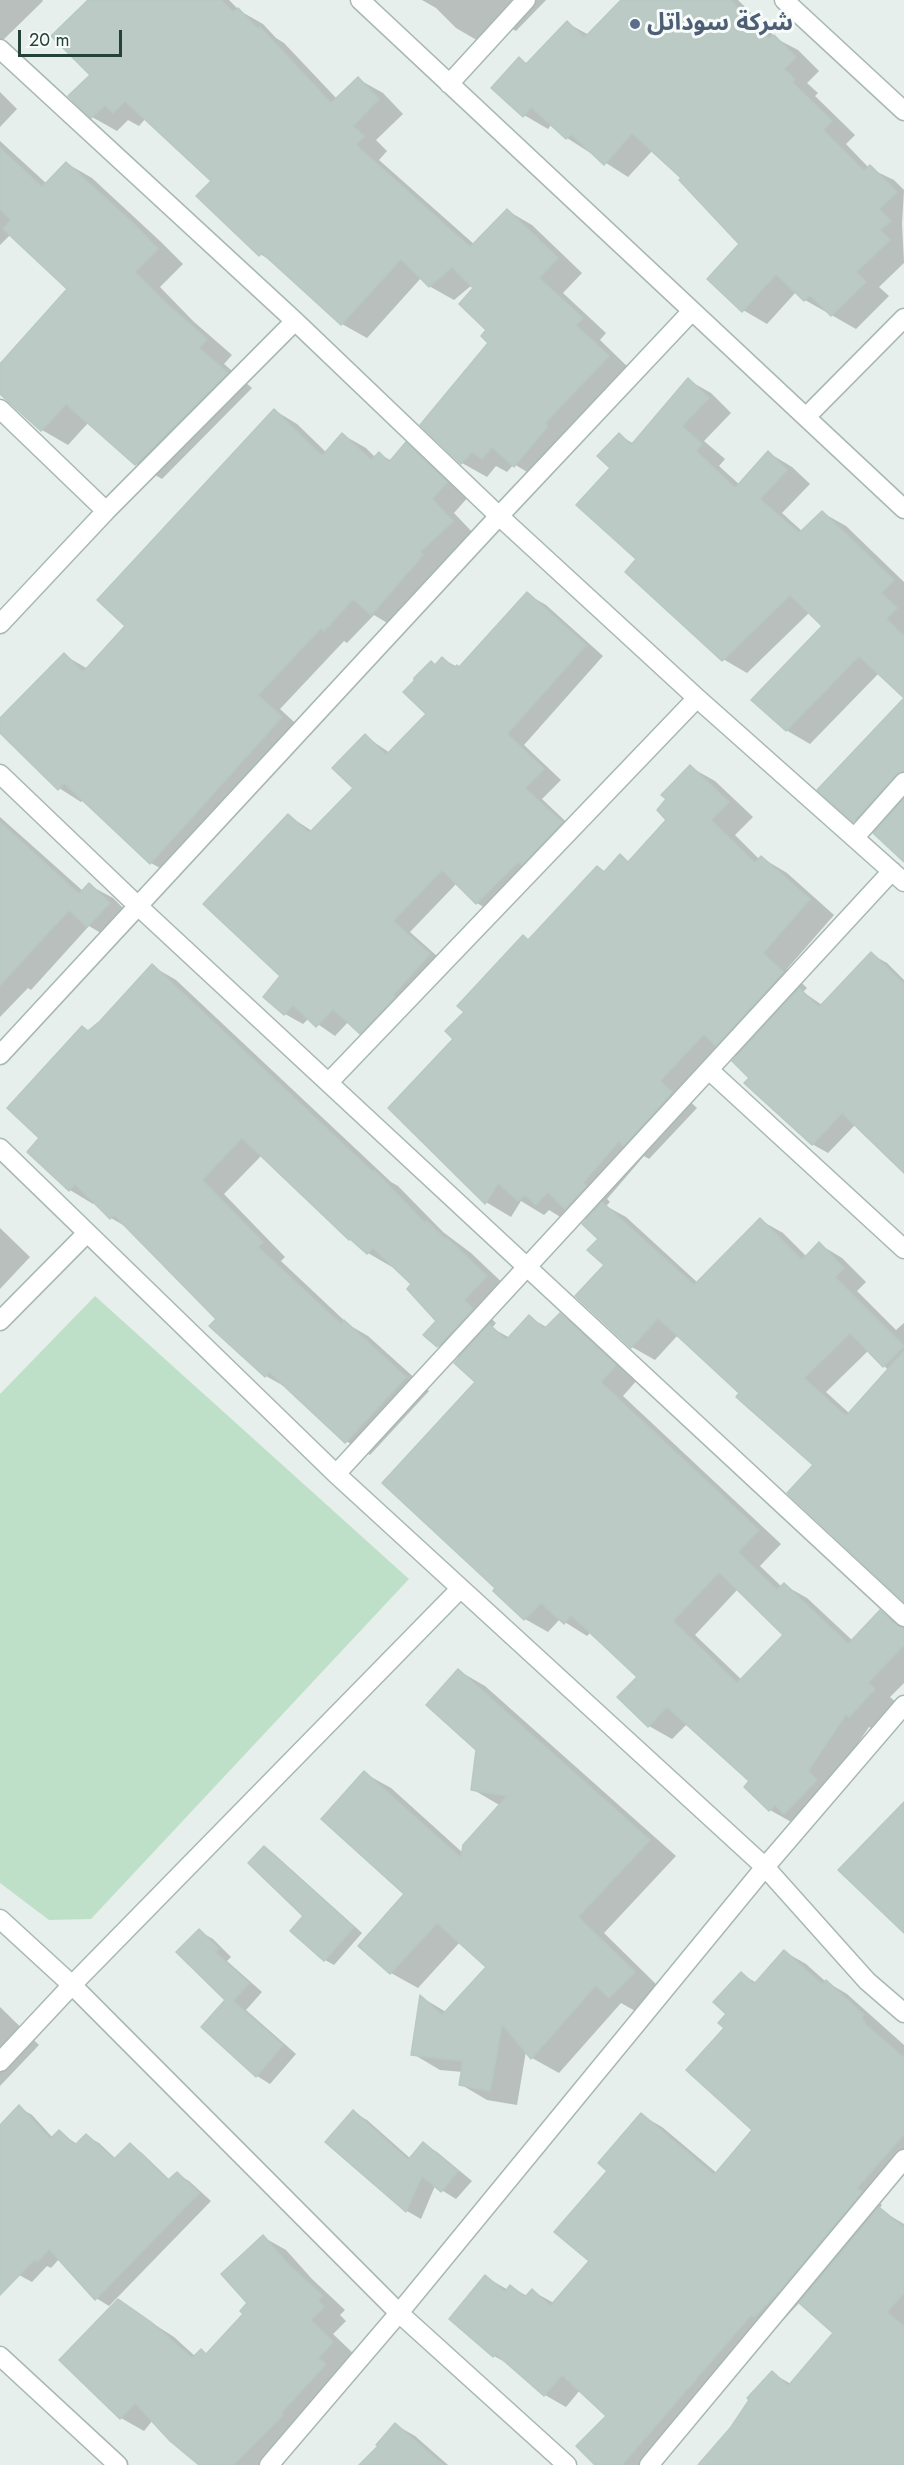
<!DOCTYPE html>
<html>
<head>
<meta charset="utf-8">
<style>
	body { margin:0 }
	#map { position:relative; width:904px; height:2465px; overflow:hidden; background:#e6efeb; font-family:Jost,sans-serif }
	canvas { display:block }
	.scale { position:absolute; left:18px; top:30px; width:104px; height:27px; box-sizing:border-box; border:3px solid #24423a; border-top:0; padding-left:8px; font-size:18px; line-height:21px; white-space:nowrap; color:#24423a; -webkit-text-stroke:4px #f7fbf9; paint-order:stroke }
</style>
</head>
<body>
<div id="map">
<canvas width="904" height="2465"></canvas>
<div class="scale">20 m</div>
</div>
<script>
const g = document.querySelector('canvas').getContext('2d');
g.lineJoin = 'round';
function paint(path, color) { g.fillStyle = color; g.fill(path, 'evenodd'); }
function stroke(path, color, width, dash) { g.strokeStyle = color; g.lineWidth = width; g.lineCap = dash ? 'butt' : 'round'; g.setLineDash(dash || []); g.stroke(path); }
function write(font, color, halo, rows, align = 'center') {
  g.font = font + ' Jost,"Noto Sans Arabic",sans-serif'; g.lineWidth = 6; g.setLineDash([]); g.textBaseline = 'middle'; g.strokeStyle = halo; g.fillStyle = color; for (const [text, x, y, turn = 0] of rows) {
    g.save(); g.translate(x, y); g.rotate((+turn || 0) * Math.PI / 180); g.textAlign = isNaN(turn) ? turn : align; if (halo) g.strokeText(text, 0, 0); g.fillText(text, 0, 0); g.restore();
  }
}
paint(new Path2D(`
	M 95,1296 L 409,1579 L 91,1919 L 49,1920 L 0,1883 L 0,1394 Z`), '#bfe0c8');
paint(new Path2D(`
	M 0,0 L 42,0 L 43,1 L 0,43 Z
	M 90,0 L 229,0 L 240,11 L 263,24 L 276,38 L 284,43 L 337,99 L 358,79 L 383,93 L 403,114 L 376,140 L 387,151 L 379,160 L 475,245 L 508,211 L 532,225 L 582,273 L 563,293 L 606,333 L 600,340 L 632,371 L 540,480 L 514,464 L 507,472 L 496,466 L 487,477 L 462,463 L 422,425 L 490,343 L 475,288 L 472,285 L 454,300 L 429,286 L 421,278 L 367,338 L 342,324 L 275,263 L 260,254 L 213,181 L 146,118 L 139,126 L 128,120 L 117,131 L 92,117 L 80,105 L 92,75 Z
	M 422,0 L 546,0 L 516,31 L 500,22 L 480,42 L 456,28 L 436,8 Z
	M 623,0 L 738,0 L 777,39 L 798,50 L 819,71 L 807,83 L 818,93 L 815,96 L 855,135 L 846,144 L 869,168 L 894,180 L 904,190 L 902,224 L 904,263 L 879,287 L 889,296 L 856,329 L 805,300 L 796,292 L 767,324 L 743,310 L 741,244 L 683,178 L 653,150 L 628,177 L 567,138 L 552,124 L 548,129 L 524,115 L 519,59 L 528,64 L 567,23 L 589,35 Z
	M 0,92 L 17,109 L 0,127 Z
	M 0,141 L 47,184 L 66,163 L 92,178 L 161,242 L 183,264 L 160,287 L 193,321 L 232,355 L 224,364 L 252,388 L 162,479 L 136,464 L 89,422 L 68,445 L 42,430 L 0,392 L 0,367 L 69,289 L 11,234 L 0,245 Z
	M 688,380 L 711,393 L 731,413 L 704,441 L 725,459 L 719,466 L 740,485 L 769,453 L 792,467 L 810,484 L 782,513 L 803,532 L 823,513 L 846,526 L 904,582 L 904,696 L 879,673 L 810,744 L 786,730 L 824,626 L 810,612 L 747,673 L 723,659 L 639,559 L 612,468 L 619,435 L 634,444 Z
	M 274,410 L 297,424 L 327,453 L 343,435 L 366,448 L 375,457 L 379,454 L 392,461 L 406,444 L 429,457 L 469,496 L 454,513 L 475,535 L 394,627 L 374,615 L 347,643 L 344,641 L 280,709 L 304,731 L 174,876 L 151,863 L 84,799 L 81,802 L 59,788 L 0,731 L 0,720 L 64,655 L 88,669 L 127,626 Z
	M 527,594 L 546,605 L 603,656 L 524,745 L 561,780 L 542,799 L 579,834 L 495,914 L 477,903 L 457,883 L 410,932 L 447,965 L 379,1043 L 361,1032 L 349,1021 L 335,1036 L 309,1018 L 303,1024 L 285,1014 L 265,997 L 282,976 L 289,816 L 312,831 L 355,788 L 365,736 L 390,753 L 428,714 L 431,663 L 437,666 L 443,659 L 459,668 Z
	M 904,699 L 904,860 L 874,832 L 854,821 L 819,790 Z
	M 690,767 L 715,781 L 753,817 L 735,835 L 760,860 L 762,858 L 787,873 L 834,915 L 787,969 L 807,988 L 803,992 L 822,1005 L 871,954 L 887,963 L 904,980 L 904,1173 L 855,1125 L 828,1153 L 812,1144 L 751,1077 L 738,1057 L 727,1050 L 684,1096 L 697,1108 L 649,1159 L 644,1156 L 607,1199 L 610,1202 L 606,1206 L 626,1217 L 698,1283 L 760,1220 L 783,1233 L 807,1257 L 819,1244 L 842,1258 L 866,1282 L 857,1291 L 896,1330 L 904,1323 L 904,1601 L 815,1465 L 741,1393 L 678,1335 L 655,1360 L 632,1347 L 577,1296 L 606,1265 L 600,1239 L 588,1220 L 570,1210 L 562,1218 L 549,1210 L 544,1215 L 521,1201 L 511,1217 L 486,1202 L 390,1108 L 455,1039 L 466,1012 L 523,937 L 530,941 L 598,867 L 606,872 L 620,856 L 629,862 L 668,820 ZM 869,1350 L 888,1370 L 850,1414 L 826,1392 Z
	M 0,817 L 83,891 L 89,885 L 113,898 L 132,917 L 111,939 L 89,926 L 31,990 L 28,988 L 0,1017 Z
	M 152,966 L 176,980 L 391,1182 L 398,1186 L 443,1232 L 471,1253 L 510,1290 L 487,1315 L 496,1323 L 492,1328 L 510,1338 L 529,1317 L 548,1328 L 560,1315 L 583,1328 L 638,1379 L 623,1396 L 781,1544 L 760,1566 L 782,1587 L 784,1585 L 807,1598 L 853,1641 L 880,1612 L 904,1626 L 904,1683 L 890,1697 L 897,1703 L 873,1729 L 869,1727 L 830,1785 L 793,1823 L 770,1810 L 751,1781 L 687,1724 L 672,1739 L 649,1726 L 639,1677 L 591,1632 L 587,1636 L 560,1619 L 548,1632 L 525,1619 L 497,1588 L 477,1382 L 460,1359 L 438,1346 L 426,1334 L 438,1322 L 413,1284 L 393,1265 L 392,1267 L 368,1253 L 350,1239 L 262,1155 L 224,1194 L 285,1257 L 281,1261 L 349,1325 L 368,1336 L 429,1391 L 370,1455 L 346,1441 L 289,1389 L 266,1376 L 218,1319 L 130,1229 L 111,1218 L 95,1202 L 93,1204 L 70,1190 L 41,1137 L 89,1032 L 101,1022 ZM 738,1589 L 785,1635 L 742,1680 L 695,1635 Z
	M 0,1228 L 30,1257 L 0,1289 Z
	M 459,1671 L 485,1686 L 676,1856 L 604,1933 L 660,1988 L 637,2012 L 621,2003 L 559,2073 L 532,2058 L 526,2051 L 517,2105 L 487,2100 L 460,2084 L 463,2072 L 440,2070 L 413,2054 L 421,1997 L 446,2012 L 488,1967 L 460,1942 L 418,1988 L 391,1973 L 407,1894 L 364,1773 L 391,1788 L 463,1853 L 501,1806 L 472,1789 L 478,1749 Z
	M 264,1848 L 273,1853 L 362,1933 L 334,1965 L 325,1960 L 305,1916 Z
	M 199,1931 L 213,1939 L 231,1957 L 227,1961 L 262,1992 L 246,2010 L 296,2054 L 270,2084 L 257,2076 Z
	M 785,1952 L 806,1964 L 825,1981 L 847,1994 L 904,2045 L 904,2172 L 878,2201 L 882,2205 L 879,2209 L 904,2224 L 904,2465 L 700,2465 L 732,2428 L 772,2373 L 791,2384 L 835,2332 L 800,2302 L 776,2328 L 772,2326 L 652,2465 L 598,2465 L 608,2416 L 580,2390 L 566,2407 L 545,2395 L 512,2366 L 494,2356 L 486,2277 L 508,2290 L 511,2287 L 527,2296 L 532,2291 L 554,2303 L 591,2261 L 609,2170 L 641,2115 L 662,2127 L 718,2174 L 754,2129 L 726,2028 L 728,2014 L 741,1974 L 757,1983 Z
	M 0,2007 L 39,2045 L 0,2086 Z
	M 20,2108 L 32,2115 L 53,2138 L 59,2132 L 77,2144 L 86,2136 L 99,2143 L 116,2159 L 130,2145 L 142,2153 L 170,2180 L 177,2174 L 189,2181 L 211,2201 L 109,2306 L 96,2298 L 60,2258 L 51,2268 L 47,2266 L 32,2282 L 19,2275 L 0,2255 L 0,2129 Z
	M 353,2112 L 367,2120 L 411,2159 L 423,2144 L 437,2152 L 472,2181 L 456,2199 L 435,2186 L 421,2219 L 407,2211 Z
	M 263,2237 L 286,2250 L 312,2279 L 345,2310 L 340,2315 L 346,2321 L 333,2334 L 356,2356 L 269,2465 L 202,2465 L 153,2420 L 144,2431 L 121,2418 L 118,2301 L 174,2337 L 196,2357 L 202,2351 L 208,2355 L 246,2314 Z
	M 396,2425 L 415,2436 L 448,2465 L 361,2465 L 380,2446 Z`), '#0003');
const building = new Path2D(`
	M 88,0 L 221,0 L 233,12 L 238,8 L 258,29 L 260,27 L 331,103 L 358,77 L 379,99 L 353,126 L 364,136 L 356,145 L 470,247 L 507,209 L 558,258 L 539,278 L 583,318 L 576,325 L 609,356 L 545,423 L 548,426 L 514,467 L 492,447 L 482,459 L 472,452 L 461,464 L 420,425 L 488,343 L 481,336 L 486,330 L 459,304 L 473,288 L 452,267 L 429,287 L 401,259 L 341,325 L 262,253 L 259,256 L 196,196 L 211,181 L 125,101 L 113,113 L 105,105 L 91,118 L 68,96 L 90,75 L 51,36 Z
	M 621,0 L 730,0 L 769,39 L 774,35 L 796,57 L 784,69 L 795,79 L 792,82 L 832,121 L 823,130 L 864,171 L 870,165 L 897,192 L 879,209 L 891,221 L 880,230 L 890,240 L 856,272 L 866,282 L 831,316 L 810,295 L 804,301 L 776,274 L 742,312 L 707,279 L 739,244 L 679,180 L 681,178 L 632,133 L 604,165 L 571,134 L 566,139 L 531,107 L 523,117 L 491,88 L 519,57 L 526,64 L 567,21 L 584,38 Z
	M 0,148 L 42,187 L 66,162 L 135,225 L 158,249 L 135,272 L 167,304 L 207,339 L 199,348 L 228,373 L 135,465 L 66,404 L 41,431 L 0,394 L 0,364 L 67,289 L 3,229 L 11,220 L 0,209 Z
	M 688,378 L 709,398 L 682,426 L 702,444 L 696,451 L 735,488 L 768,451 L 787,470 L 760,499 L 799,533 L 822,511 L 894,580 L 881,593 L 897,608 L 886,619 L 904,636 L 904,771 L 896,775 L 853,822 L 817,790 L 904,698 L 859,656 L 786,731 L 751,700 L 822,626 L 790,595 L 722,661 L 625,572 L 636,559 L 576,505 L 610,468 L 597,456 L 619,433 L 631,445 Z
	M 274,409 L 322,456 L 342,433 L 371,460 L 379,452 L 389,462 L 406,442 L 447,482 L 432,499 L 453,521 L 420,552 L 423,555 L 371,615 L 353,599 L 324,631 L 321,628 L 258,695 L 282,717 L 150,864 L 64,783 L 58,790 L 0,733 L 0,718 L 64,653 L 83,672 L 125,626 L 97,600 Z
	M 527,592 L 586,645 L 507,734 L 544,769 L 525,788 L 562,822 L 522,865 L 518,862 L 476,904 L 442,870 L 393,921 L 430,954 L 393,995 L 395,997 L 360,1034 L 333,1009 L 316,1027 L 293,1005 L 284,1015 L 263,997 L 280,976 L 203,904 L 288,814 L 309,833 L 353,788 L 332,768 L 365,734 L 386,755 L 426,714 L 403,692 L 414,681 L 414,678 L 431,661 L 435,665 L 442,657 L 454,668 L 457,665 L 459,667 Z
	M 690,765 L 729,802 L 711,820 L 755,863 L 761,856 L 810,899 L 763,953 L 783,972 L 716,1046 L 704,1034 L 660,1081 L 672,1092 L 624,1146 L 619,1141 L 583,1183 L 586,1186 L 565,1209 L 548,1192 L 536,1205 L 525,1195 L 518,1201 L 498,1183 L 485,1204 L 388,1108 L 453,1039 L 445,1031 L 464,1012 L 457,1006 L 523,935 L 528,940 L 597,866 L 604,872 L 620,854 L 628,862 L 666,820 L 657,810 L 666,799 L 661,795 Z
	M 904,799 L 904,862 L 873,833 Z
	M 0,822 L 79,894 L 89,883 L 110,903 L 87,927 L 69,910 L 0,985 Z
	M 871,952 L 904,984 L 904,1173 L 842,1113 L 812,1145 L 744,1083 L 749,1078 L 732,1061 L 799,988 L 819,1007 Z
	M 152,964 L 373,1172 L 374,1170 L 425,1223 L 427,1221 L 446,1240 L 447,1238 L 487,1276 L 464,1300 L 473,1309 L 437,1347 L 423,1335 L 436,1321 L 407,1289 L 411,1284 L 373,1248 L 367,1254 L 350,1239 L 349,1240 L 242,1138 L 202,1180 L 263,1242 L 258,1247 L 341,1324 L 344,1320 L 406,1377 L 345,1443 L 269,1372 L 265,1377 L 209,1326 L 216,1319 L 114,1215 L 110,1219 L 75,1184 L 69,1191 L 27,1152 L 39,1138 L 7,1108 L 82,1026 L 88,1031 L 100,1021 Z
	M 602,1202 L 694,1285 L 760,1218 L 802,1260 L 819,1242 L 844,1268 L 835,1277 L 904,1346 L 883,1367 L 850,1333 L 804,1378 L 846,1416 L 904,1351 L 904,1602 L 787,1493 L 813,1465 L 736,1397 L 739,1393 L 658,1318 L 631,1348 L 575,1296 L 604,1265 L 587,1250 L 598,1239 L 582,1224 Z
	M 560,1313 L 616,1365 L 601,1382 L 607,1388 L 759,1530 L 738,1552 L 777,1590 L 784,1583 L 848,1644 L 880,1610 L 896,1625 L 904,1628 L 904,1645 L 868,1683 L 875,1689 L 849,1717 L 846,1714 L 808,1771 L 817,1780 L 784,1814 L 775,1805 L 769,1811 L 744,1787 L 749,1781 L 667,1707 L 648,1727 L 617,1697 L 637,1677 L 571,1615 L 564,1624 L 541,1603 L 524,1620 L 493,1591 L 495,1588 L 382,1483 L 475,1382 L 454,1363 L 489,1324 L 506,1340 L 529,1315 L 544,1329 ZM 719,1572 L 783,1635 L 737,1683 L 673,1621 Z
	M 458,1669 L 650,1840 L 578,1917 L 635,1972 L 609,1998 L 596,1985 L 531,2059 L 502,2024 L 490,2091 L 459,2085 L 463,2061 L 411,2055 L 420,1995 L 442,2015 L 486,1967 L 437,1923 L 390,1974 L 358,1946 L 404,1894 L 321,1819 L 364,1771 L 461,1858 L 463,1845 L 507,1796 L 471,1790 L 476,1750 L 426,1705 Z
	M 904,1802 L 904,1933 L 838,1870 Z
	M 264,1846 L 354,1927 L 324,1961 L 290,1931 L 303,1916 L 248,1863 Z
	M 199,1929 L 219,1949 L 215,1952 L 249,1983 L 233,2001 L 283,2045 L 256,2077 L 201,2027 L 225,2000 L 176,1952 Z
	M 784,1950 L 822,1984 L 826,1980 L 864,2015 L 861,2018 L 865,2022 L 864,2023 L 904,2058 L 904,2134 L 857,2188 L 862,2192 L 782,2288 L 754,2317 L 751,2315 L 622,2465 L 595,2465 L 576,2446 L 606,2416 L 562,2375 L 544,2396 L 496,2354 L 493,2357 L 449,2319 L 485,2275 L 505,2292 L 510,2285 L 525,2297 L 532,2289 L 550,2306 L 589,2261 L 554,2232 L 607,2171 L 598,2163 L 641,2113 L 714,2175 L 752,2130 L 686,2070 L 724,2028 L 718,2023 L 726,2014 L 713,2002 L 741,1972 L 754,1984 Z
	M 19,2105 L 50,2139 L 59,2130 L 75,2145 L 86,2134 L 114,2159 L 130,2143 L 168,2180 L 177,2172 L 199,2193 L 95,2300 L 49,2249 L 37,2262 L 35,2259 L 0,2295 L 0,2125 Z
	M 353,2110 L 408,2160 L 423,2142 L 458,2171 L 441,2192 L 422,2176 L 406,2212 L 325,2142 Z
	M 879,2207 L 904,2228 L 904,2293 L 887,2312 L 904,2326 L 904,2465 L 698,2465 L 731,2427 L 749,2400 L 747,2398 L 772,2371 L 788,2386 L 833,2333 L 799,2303 Z
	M 263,2235 L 288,2264 L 323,2296 L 318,2301 L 324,2307 L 311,2320 L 333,2342 L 318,2358 L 326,2364 L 281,2413 L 283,2415 L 233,2465 L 199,2465 L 170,2441 L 135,2403 L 120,2419 L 59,2360 L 118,2299 L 151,2322 L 192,2358 L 201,2349 L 206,2354 L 243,2314 L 240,2311 L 247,2303 L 221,2274 Z
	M 395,2423 L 443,2465 L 359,2465 L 378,2446 L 376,2445 Z`);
paint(building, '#bbcac4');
stroke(building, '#b8c9c2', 1.5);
const street = new Path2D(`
	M 360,0 L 904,509
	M 784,0 L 904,111
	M 0,49 L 295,321 L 499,516 L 697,698 L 904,882
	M 449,84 L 526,0
	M 0,409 L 106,511
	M 806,417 L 904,318
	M 0,624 L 106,511 L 295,321
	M 0,774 L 138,906 L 904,1617
	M 855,837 L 904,782
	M 0,1055 L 499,516 L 692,311
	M 709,1070 L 904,1249
	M 329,1082 L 697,698
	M 0,1148 L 336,1474 L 765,1867 L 867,1981 L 904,2013
	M 0,1321 L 87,1233
	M 336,1474 L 892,871
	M 0,1919 L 72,1985 L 399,2313 L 567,2465
	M 0,2062 L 72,1985 L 460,1589
	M 0,2356 L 118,2465
	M 269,2465 L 399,2313 L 765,1867 L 904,1705
	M 649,2465 L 904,2159`);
stroke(street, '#a8b8b2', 21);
stroke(street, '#fff', 18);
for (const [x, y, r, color] of [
	[635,24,6,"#5c6f8a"]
]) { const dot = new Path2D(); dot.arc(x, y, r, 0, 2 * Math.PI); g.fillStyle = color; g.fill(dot); stroke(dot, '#f7fbf9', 2); }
write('bold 24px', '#4e5e75', '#f7fbf9', [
	["شركة سوداتل",647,24]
], 'left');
</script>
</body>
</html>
